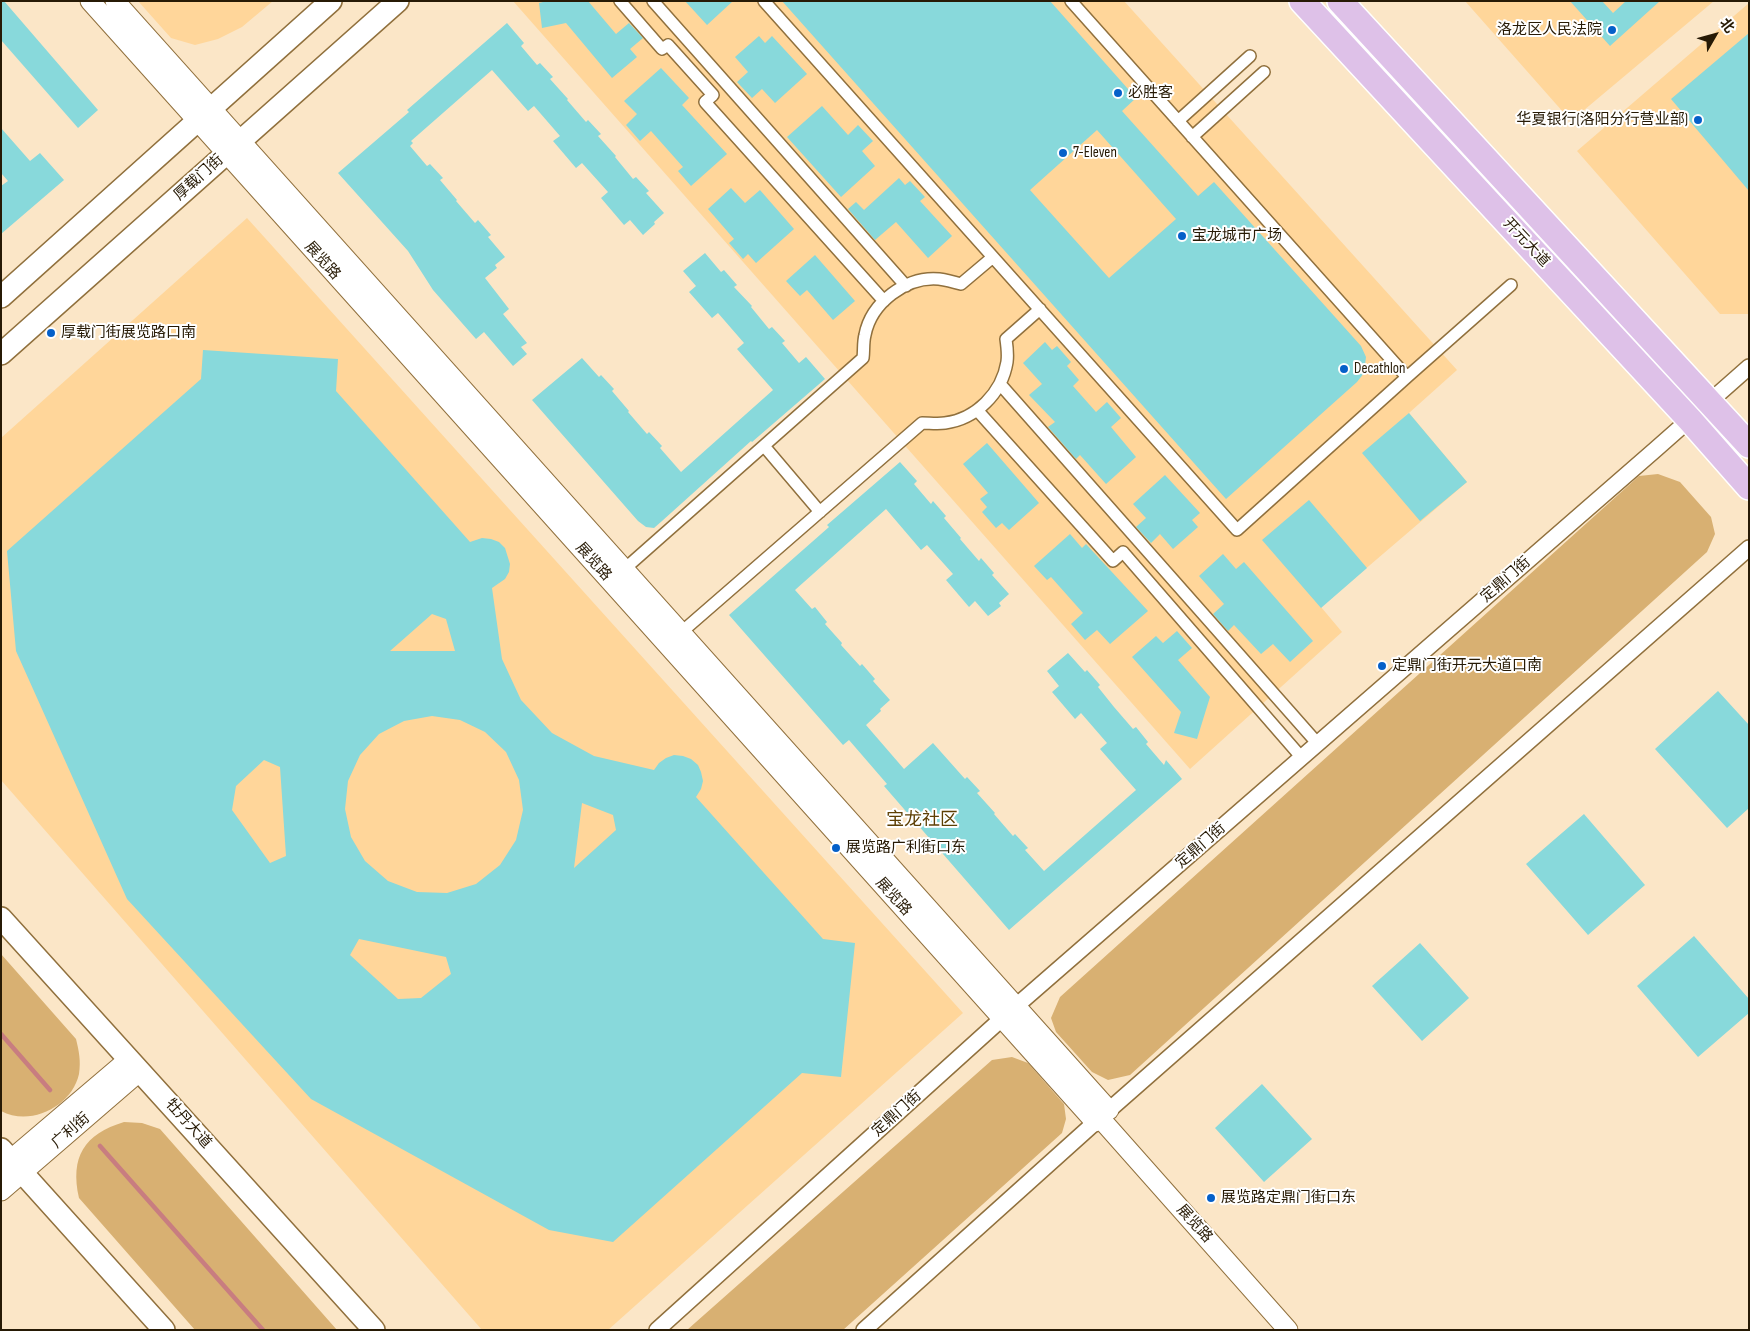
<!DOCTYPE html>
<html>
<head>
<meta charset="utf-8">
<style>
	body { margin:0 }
	#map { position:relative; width:1750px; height:1331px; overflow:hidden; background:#fbe6c7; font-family:"Sofia Sans Condensed","Noto Sans SC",sans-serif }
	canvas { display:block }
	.frame { position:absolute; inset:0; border:2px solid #271a05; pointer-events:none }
	.north { position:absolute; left:1690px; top:10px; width:50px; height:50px; -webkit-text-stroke:4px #fff; paint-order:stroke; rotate:52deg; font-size:14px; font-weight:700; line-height:20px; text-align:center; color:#271a05 }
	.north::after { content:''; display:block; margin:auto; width:18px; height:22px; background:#271a05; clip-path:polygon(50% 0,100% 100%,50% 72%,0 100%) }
</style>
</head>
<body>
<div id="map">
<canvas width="1750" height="1331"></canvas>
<div class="frame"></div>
<div class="north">北</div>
</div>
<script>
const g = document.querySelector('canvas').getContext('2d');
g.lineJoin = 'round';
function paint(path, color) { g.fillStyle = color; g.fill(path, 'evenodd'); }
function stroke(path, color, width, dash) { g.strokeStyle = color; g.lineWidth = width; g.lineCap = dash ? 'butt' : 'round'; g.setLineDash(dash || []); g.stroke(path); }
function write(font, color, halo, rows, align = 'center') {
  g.font = font + ' "Sofia Sans Condensed","Noto Sans SC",sans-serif'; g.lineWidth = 4; g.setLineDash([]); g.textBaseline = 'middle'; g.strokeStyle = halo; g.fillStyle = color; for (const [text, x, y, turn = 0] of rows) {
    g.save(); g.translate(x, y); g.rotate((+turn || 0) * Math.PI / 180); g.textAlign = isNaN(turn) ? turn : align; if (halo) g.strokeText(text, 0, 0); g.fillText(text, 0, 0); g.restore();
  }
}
paint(new Path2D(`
	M 138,1 L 273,1 L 242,27 L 218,39 L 195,45 L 171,38 Z
	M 513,1 L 1124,1 L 1457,370 L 1409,413 L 1467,482 L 1321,607 L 1342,632 L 1190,769 Z
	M 1465,1 L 1714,1 L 1571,121 Z
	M 1749,3 L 1749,314 L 1720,314 L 1577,151 Z
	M 247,218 L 963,1013 L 608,1330 L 482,1330 L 1,780 L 1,438 Z`), '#ffd69a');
paint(new Path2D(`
	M 1658,474 L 1680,482 L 1711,517 L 1715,534 L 1707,552 L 1130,1075 L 1108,1080 L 1092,1072 L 1056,1032 L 1051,1018 L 1060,997 L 1639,476 Z
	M 1,954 L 76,1039 C 79,1051 81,1061 79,1074 C 72,1106 31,1127 1,1111 Z
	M 1012,1057 L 1028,1063 L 1064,1104 L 1066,1119 L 1062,1133 L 843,1330 L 687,1330 L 992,1060 Z
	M 124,1122 L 142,1123 L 160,1129 L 337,1330 L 195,1330 L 79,1198 C 70,1157 84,1134 124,1122 Z`), '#d8b072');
stroke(new Path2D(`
	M 1,1034 L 50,1090
	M 100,1146 L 263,1330`), '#c87d80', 4.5);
paint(new Path2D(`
	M 1,1 L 4,1 L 98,110 L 78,128 L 1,40 Z
	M 547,1 L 588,1 L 616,34 L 629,23 L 643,38 L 630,49 L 637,57 L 612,78 L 566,23 L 542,28 L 539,3 Z
	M 685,1 L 733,1 L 707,25 Z
	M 782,1 L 1050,1 L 1136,98 L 1122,111 L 1198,196 L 1214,182 L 1361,346 L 1366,357 L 1364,373 L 1357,382 L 1226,499 ZM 1097,130 L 1176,219 L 1109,278 L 1030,190 Z
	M 1570,1 L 1602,1 L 1613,13 L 1626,1 L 1660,1 L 1610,46 Z
	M 507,23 L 524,43 L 521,46 L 537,65 L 540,63 L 553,77 L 550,79 L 568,99 L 567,100 L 586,122 L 588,120 L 601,134 L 598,136 L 616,156 L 615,157 L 633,179 L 636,177 L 649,191 L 646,193 L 664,213 L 654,222 L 655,224 L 643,235 L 630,220 L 624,225 L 601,198 L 608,192 L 582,163 L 576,168 L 553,141 L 560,136 L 534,106 L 528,111 L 492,70 L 411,141 L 413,143 L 410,146 L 427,166 L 430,164 L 443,178 L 440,180 L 457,200 L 456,201 L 475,223 L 478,220 L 491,235 L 488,237 L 505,257 L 495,265 L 497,268 L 485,278 L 509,309 L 503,314 L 527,343 L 521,347 L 527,354 L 513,366 L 484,332 L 476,339 L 433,290 L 408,251 L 338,173 L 409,112 L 407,110 Z
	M 1749,33 L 1749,191 L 1671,99 Z
	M 759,36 L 765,43 L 772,36 L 807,74 L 775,103 L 762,89 L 752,98 L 737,82 L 748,72 L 735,57 Z
	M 661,68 L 689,98 L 682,105 L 727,154 L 691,186 L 678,171 L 683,167 L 651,131 L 640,141 L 626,125 L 637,114 L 624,101 Z
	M 822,106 L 848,135 L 858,125 L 873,141 L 862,151 L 875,166 L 841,197 L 787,137 Z
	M 1,128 L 30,161 L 40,153 L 64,180 L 1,234 L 1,186 L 8,181 L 1,173 Z
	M 899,178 L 905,185 L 910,181 L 925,197 L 920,201 L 952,236 L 928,258 L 896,222 L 875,240 L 848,209 L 856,202 L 864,210 Z
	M 731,188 L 745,203 L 760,190 L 794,229 L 756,263 L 748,254 L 743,259 L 729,243 L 734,239 L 708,209 Z
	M 705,253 L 721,272 L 724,270 L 737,285 L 734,287 L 752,306 L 751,307 L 769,329 L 772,327 L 785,341 L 782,343 L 799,363 L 806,357 L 825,379 L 752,442 L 751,441 L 662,521 L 654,528 L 646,527 L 638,521 L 532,400 L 582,358 L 599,377 L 601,375 L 614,389 L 612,391 L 629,411 L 628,412 L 647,434 L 649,432 L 662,446 L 660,448 L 681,472 L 773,390 L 737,349 L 744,343 L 718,313 L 712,318 L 689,292 L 696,286 L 683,271 Z
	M 815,255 L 855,301 L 833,320 L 807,290 L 800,296 L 786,281 Z
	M 1045,342 L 1052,350 L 1057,346 L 1071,362 L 1067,366 L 1079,380 L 1073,386 L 1096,412 L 1107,402 L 1121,418 L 1111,427 L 1136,457 L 1106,484 L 1080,455 L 1076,459 L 1048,427 L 1055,422 L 1029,395 L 1042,384 L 1023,363 Z
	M 203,350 L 338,359 L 336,391 L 470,542 L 482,538 L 491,539 L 499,542 L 505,548 L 510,564 L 509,572 L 505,579 L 492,588 L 502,659 L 521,700 L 552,733 L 594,756 L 654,770 L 659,763 L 666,758 L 674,755 L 683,756 L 691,759 L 698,765 L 701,772 L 703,781 L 701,789 L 696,797 L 823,939 L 855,943 L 841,1077 L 802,1073 L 613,1242 L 549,1230 L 311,1099 L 127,899 L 16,651 L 7,551 L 201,379 ZM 432,614 L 446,619 L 455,651 L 390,651 ZM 432,716 L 460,720 L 485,732 L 506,752 L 519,780 L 523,810 L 516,840 L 500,865 L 476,884 L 447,893 L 417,892 L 388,881 L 365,861 L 351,837 L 345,809 L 348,781 L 360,755 L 379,734 L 404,721 ZM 264,760 L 280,767 L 286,856 L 270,863 L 232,810 L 236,786 ZM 582,803 L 613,815 L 616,830 L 574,868 ZM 359,939 L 446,957 L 451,974 L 421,998 L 398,999 L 350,955 Z
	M 1409,413 L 1467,482 L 1420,521 L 1362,453 Z
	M 987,443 L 1039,503 L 1009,530 L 1002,523 L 996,528 L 982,512 L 987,507 L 980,499 L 988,493 L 963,464 Z
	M 900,462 L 917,481 L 914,484 L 931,504 L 933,501 L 946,516 L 944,518 L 961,538 L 960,539 L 979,561 L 981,558 L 994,573 L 992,575 L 1009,594 L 999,603 L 1001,606 L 988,616 L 975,601 L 969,607 L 946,580 L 953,574 L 927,545 L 921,550 L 886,509 L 795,590 L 812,609 L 815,607 L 827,622 L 825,624 L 842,643 L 841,645 L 860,666 L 862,664 L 875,679 L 873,681 L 890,700 L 880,709 L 881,711 L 866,725 L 904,769 L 933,743 L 965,779 L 967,777 L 980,791 L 977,793 L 995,813 L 994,814 L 1013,836 L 1015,834 L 1028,848 L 1025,850 L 1044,871 L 1136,790 L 1100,749 L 1107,743 L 1081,713 L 1075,719 L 1052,692 L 1059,686 L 1047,671 L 1068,653 L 1085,672 L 1087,670 L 1100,685 L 1098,687 L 1114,707 L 1133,729 L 1136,727 L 1148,742 L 1146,744 L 1164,765 L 1166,760 L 1182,779 L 1009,930 L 884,786 L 887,784 L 849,740 L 843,745 L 729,615 L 829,527 L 827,525 Z
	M 1165,475 L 1200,513 L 1192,520 L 1198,527 L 1173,549 L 1160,534 L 1151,543 L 1136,527 L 1146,518 L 1133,504 Z
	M 1309,500 L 1367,568 L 1321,608 L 1262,540 Z
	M 1070,534 L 1082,548 L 1086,544 L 1148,611 L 1110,644 L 1097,630 L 1085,640 L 1071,624 L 1083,613 L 1051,577 L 1047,580 L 1034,566 Z
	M 1223,554 L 1236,569 L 1244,562 L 1313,641 L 1290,662 L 1273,644 L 1261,654 L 1234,625 L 1228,631 L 1213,614 L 1224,604 L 1199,576 Z
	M 1177,631 L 1192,648 L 1178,660 L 1210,697 L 1197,739 L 1174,733 L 1181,712 L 1132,657 L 1156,636 L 1163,643 Z
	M 1718,691 L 1749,725 L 1749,808 L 1727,828 L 1655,749 Z
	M 1584,814 L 1645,885 L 1588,935 L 1526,864 Z
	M 1694,936 L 1749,999 L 1749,1013 L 1698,1057 L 1637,986 Z
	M 1420,943 L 1469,998 L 1422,1041 L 1372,986 Z
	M 1262,1084 L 1312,1139 L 1264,1182 L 1215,1128 Z`), '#88d9db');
const pedestrian = new Path2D(`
	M 620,1 L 662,49 L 668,45 L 713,95 L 705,102 L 884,301
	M 653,1 L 906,286
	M 764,1 L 1237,530 L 1407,377 L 1071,1
	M 1178,121 L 1250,56
	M 1192,137 L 1264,72
	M 1407,377 L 1511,285
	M 1000,384 L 1318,744
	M 977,410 L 1113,561 L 1123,552 L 1302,758
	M 764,446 L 820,512
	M 620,573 L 863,358 C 864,351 863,342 865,335 C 871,303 906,276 939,279 C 946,280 954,282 961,284 L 993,257
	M 677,636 L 922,423 C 929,423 938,424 945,423 C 976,419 1002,393 1007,362 C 1008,355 1007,346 1006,339 L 1040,309`);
const minor = new Path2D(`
	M 657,1330 L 1007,1014 L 1656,449 L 1749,367
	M 864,1330 L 1100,1118 L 1749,548`);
const tertiary = new Path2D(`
	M 90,1 L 1095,1122
	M 115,1 L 1109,1110
	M 1100,1118 L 1288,1330
	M 1,1168 L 129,1059
	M 1,1191 L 140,1071`);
const secondary = new Path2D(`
	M 1,297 L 331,1
	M 1,354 L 398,1
	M 1,918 L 374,1330
	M 1,1149 L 164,1330`);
const primary = new Path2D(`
	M 1302,1 L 1690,420 L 1749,487
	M 1340,1 L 1749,445`);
stroke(pedestrian, '#90703d', 14);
stroke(minor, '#90703d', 18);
stroke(tertiary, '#90703d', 21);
stroke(secondary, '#90703d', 24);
stroke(primary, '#fff', 28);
stroke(pedestrian, '#fff', 11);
stroke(minor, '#fff', 15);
stroke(tertiary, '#fff', 19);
stroke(secondary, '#fff', 21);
stroke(primary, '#dec1e8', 25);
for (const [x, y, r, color] of [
	[1612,30,5,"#0560c9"],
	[1118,93,5,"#0560c9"],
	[1698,120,5,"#0560c9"],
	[1063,153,5,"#0560c9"],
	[1182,236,5,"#0560c9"],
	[51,333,5,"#0560c9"],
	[1344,369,5,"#0560c9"],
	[1382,666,5,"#0560c9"],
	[836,848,5,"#0560c9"],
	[1211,1198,5,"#0560c9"]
]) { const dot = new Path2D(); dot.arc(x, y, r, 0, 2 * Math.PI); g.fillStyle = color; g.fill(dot); stroke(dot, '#fff', 2); }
write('15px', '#271a05', '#fff', [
	["洛龙区人民法院",1602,30,"right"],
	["必胜客",1128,93],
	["华夏银行(洛阳分行营业部)",1688,120,"right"],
	["7-Eleven",1073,153],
	["宝龙城市广场",1192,236],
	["厚载门街展览路口南",61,333],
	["Decathlon",1354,369],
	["定鼎门街开元大道口南",1392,666],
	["展览路广利街口东",846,848],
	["展览路定鼎门街口东",1221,1198]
], 'left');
write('15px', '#271a05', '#fff', [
	["厚载门街",199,178,-42],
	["开元大道",1526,243,47],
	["展览路",322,261,48],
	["展览路",593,562,48],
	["定鼎门街",1506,580,-41],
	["定鼎门街",1201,846,-41],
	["展览路",893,897,48],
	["定鼎门街",897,1114,-42],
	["牡丹大道",188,1124,48],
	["广利街",71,1131,-41],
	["展览路",1194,1224,48]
]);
write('18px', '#5d3f04', '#fff', [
	["宝龙社区",922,820]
]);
</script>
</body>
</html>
